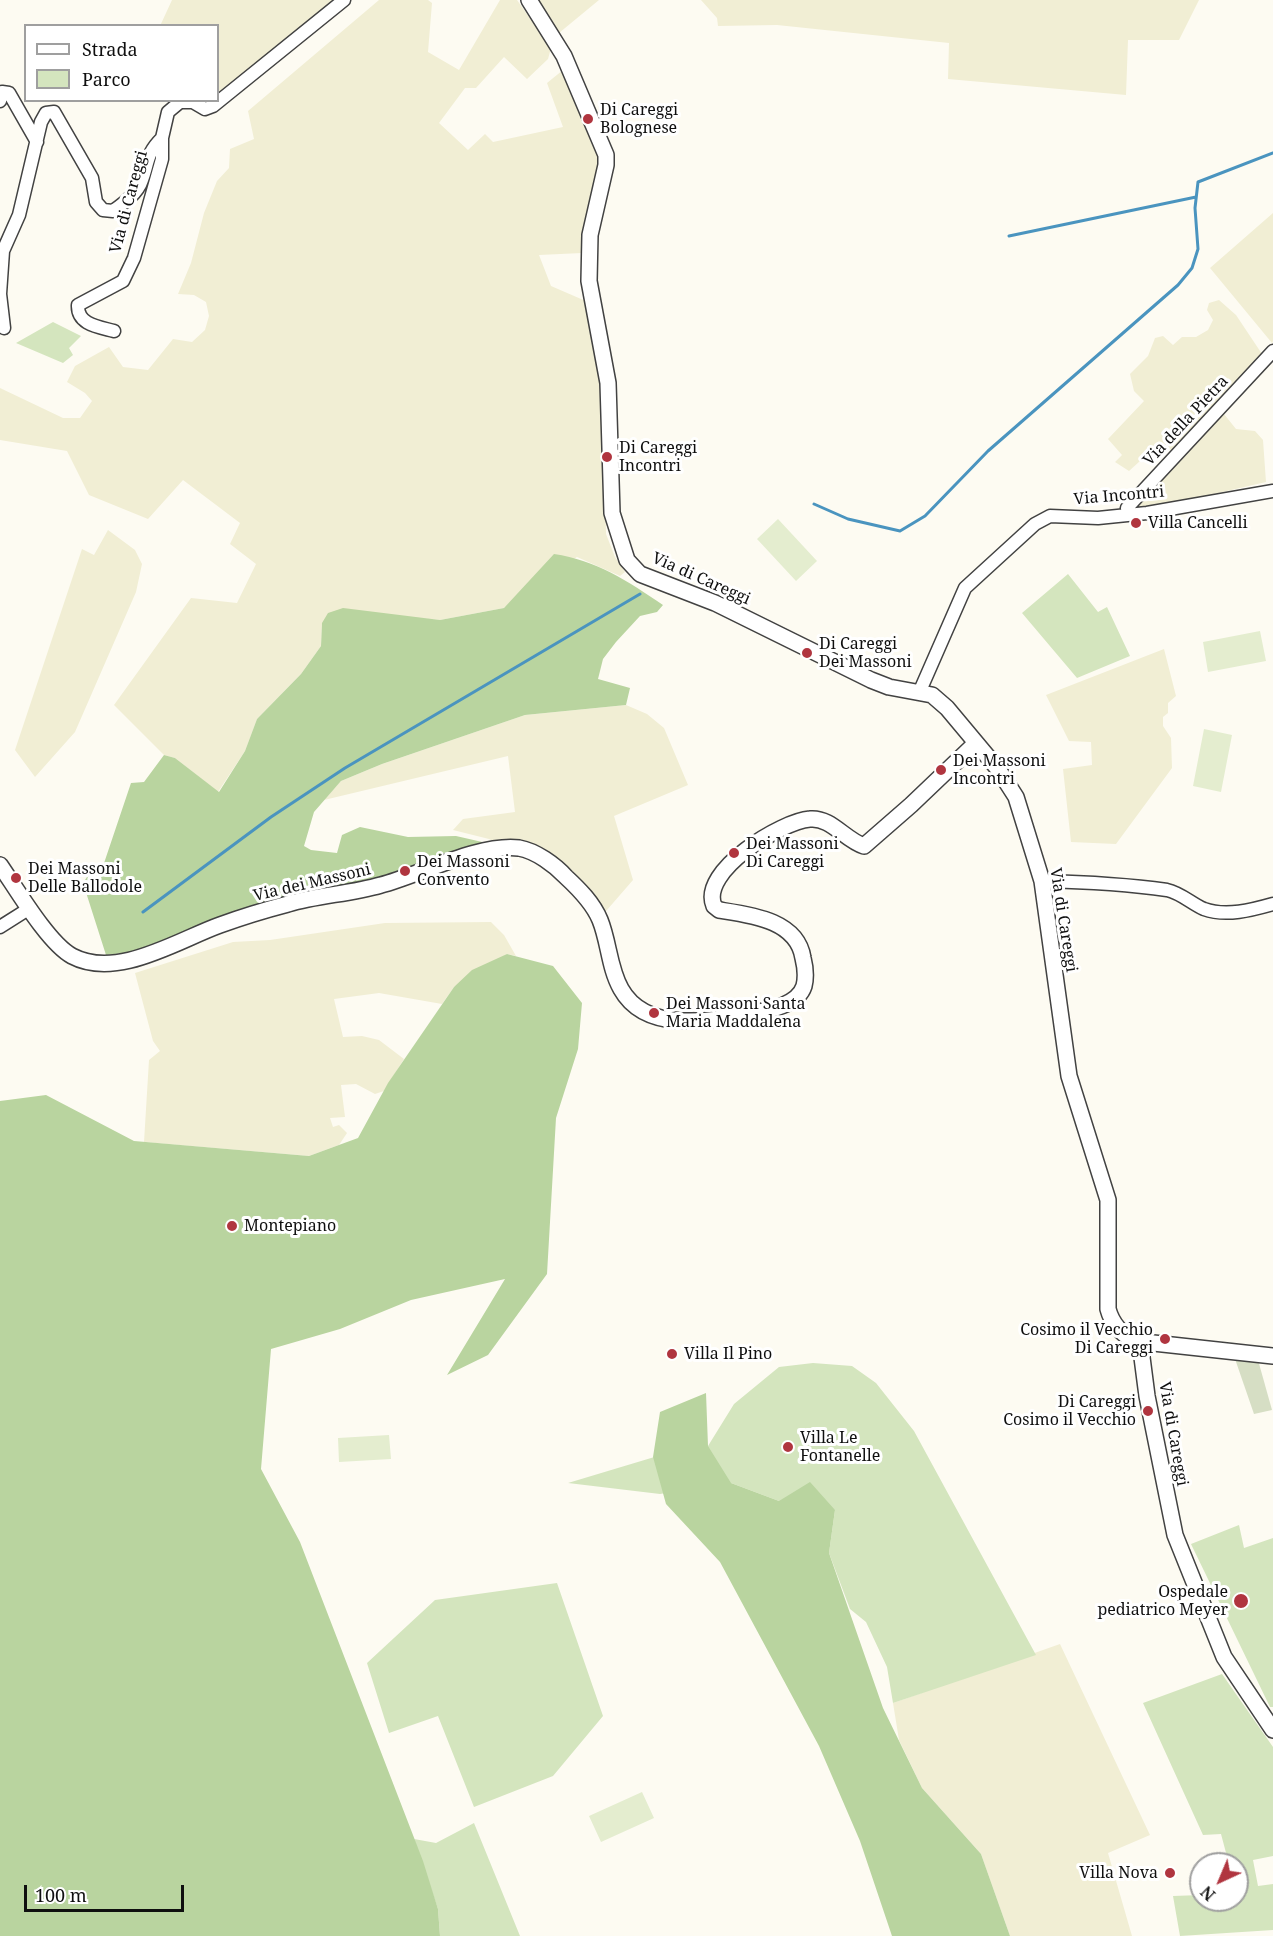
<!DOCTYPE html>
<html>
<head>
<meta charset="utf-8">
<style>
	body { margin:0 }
	#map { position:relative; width:1273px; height:1936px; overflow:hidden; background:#fdfbf2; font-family:"Noto Serif",serif }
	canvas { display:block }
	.legend { position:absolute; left:24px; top:24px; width:195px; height:78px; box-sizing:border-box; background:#fff; border:2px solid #9f9f9f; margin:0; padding:8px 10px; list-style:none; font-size:18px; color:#0f0f0f }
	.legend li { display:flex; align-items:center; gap:12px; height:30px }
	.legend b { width:30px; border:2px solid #9f9f9f }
	.north { position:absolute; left:1189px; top:1852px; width:60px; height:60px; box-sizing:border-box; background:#fff; border:2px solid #9f9f9f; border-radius:50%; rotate:224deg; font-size:16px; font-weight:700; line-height:24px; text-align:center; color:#0f0f0f }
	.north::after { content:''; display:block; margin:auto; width:21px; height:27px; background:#b0353f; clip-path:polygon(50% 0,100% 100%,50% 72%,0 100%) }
	.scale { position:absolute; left:24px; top:1885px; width:160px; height:27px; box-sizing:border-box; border:3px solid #0f0f0f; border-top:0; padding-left:8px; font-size:18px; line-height:21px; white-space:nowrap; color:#0f0f0f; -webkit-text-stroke:4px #fff; paint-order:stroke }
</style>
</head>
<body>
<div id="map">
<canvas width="1273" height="1936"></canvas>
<ul class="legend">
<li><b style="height:8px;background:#fff"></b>Strada</li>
<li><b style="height:16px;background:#d4e5be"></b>Parco</li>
</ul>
<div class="north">N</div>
<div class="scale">100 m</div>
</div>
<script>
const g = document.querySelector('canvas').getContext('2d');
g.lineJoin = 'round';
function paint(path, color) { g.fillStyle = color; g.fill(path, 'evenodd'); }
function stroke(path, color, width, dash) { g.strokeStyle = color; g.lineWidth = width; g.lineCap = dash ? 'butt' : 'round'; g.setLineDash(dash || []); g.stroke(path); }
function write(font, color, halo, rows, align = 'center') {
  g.font = font + ' "Noto Serif",serif'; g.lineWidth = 6; g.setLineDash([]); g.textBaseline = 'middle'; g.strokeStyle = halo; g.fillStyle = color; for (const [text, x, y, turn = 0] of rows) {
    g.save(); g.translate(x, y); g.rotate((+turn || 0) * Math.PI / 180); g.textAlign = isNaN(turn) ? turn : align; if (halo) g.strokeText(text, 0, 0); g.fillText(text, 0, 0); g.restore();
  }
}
paint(new Path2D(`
	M 172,0 L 339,0 L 218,97 L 218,26 L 160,26 Z
	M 379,0 L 428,0 L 432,3 L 428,52 L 459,70 L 500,0 L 517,0 L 551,48 L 548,59 L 527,79 L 504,57 L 476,88 L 465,88 L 439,123 L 468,150 L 485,134 L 493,142 L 563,127 L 547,83 L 563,70 L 598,151 L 597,171 L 582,253 L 539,255 L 551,286 L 588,302 L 603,410 L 606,534 L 615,557 L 625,572 L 620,576 L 577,557 L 517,596 L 504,608 L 440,620 L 407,617 L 322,623 L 321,646 L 301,674 L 257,719 L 245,751 L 218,792 L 175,758 L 164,755 L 114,705 L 191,598 L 237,603 L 256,564 L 230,544 L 240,523 L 183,480 L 148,519 L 89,495 L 67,451 L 0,440 L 0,388 L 63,418 L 80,418 L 92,401 L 85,393 L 67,382 L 75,366 L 109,347 L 123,367 L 148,370 L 173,339 L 192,342 L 205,330 L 209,316 L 206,302 L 194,295 L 178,294 L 191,263 L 204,213 L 217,181 L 229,168 L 230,149 L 254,139 L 248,111 Z
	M 535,0 L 599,0 L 559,33 Z
	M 701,0 L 1199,0 L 1179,40 L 1128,40 L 1126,95 L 948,79 L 949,43 L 777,25 L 718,26 L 717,18 Z
	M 1273,213 L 1273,341 L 1272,343 L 1210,268 Z
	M 1219,300 L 1236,315 L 1262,354 L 1171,450 L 1160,443 L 1129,471 L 1115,462 L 1122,455 L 1108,439 L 1144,401 L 1134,391 L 1130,374 L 1148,356 L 1155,338 L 1163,336 L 1173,345 L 1182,337 L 1196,337 L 1208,330 L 1213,320 L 1207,310 L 1209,303 Z
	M 1224,414 L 1236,429 L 1255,431 L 1263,440 L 1266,482 L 1144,510 L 1136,506 Z
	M 108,530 L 135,550 L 142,564 L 136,592 L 75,732 L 35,777 L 15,750 L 82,549 L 94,555 Z
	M 1164,649 L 1176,696 L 1168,703 L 1168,713 L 1163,717 L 1163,726 L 1171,738 L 1172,768 L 1116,844 L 1071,842 L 1063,769 L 1092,765 L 1091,742 L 1069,741 L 1046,695 Z
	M 626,705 L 647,714 L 664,728 L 688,785 L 614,816 L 633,880 L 600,918 L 561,871 L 489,839 L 453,830 L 463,819 L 515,812 L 508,756 L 324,800 L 341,781 L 382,764 L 525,715 Z
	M 491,922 L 504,935 L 516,956 L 507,954 L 454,987 L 442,1004 L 379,993 L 334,999 L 343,1037 L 362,1036 L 379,1040 L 404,1059 L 384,1091 L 375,1094 L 356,1084 L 341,1085 L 345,1117 L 330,1118 L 333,1127 L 339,1125 L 347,1133 L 339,1145 L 309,1156 L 144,1142 L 149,1060 L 160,1051 L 153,1041 L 135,973 L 233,942 L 270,940 L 385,923 Z
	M 1060,1644 L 1150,1835 L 1108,1853 L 1132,1936 L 1010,1936 L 981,1854 L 922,1788 L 899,1740 L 893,1703 Z`), '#f1eed4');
paint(new Path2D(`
	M 53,322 L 81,336 L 69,348 L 73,355 L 63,363 L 16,343 Z
	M 1068,574 L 1098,612 L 1107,607 L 1130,656 L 1077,678 L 1022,613 Z
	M 813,1363 L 852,1366 L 876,1383 L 914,1431 L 1036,1655 L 893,1703 L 887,1667 L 866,1622 L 850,1609 L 829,1553 L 835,1510 L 779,1501 L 731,1483 L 660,1494 L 568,1483 L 681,1449 L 708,1446 L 734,1404 L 779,1367 Z
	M 1239,1525 L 1244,1548 L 1273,1538 L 1273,1707 L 1270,1707 L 1191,1544 Z
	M 557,1583 L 603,1716 L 553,1776 L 474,1807 L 438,1716 L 389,1733 L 367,1663 L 435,1600 Z
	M 1222,1674 L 1273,1747 L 1273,1856 L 1253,1860 L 1258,1886 L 1273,1884 L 1273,1930 L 1180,1936 L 1173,1896 L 1201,1895 L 1201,1900 L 1237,1900 L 1237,1864 L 1229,1864 L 1221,1834 L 1203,1835 L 1143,1703 Z
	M 474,1823 L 520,1936 L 440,1936 L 438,1909 L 414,1839 L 436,1843 Z`), '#d4e5be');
paint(new Path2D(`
	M 554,554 C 596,560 628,581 663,605 L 657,612 L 640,616 L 616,642 L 603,659 L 598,679 L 630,688 L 626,705 L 525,715 L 382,764 L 341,781 L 314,812 L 304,846 L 311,850 L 337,853 L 342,835 L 360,827 L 408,837 L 456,836 L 491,844 L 132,952 L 106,955 L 83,883 L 87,877 L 100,875 L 131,783 L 144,782 L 164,755 L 175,758 L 219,792 L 245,751 L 257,719 L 301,674 L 321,646 L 322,623 L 328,613 L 343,608 L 440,620 L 504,608 Z
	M 507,954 L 553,966 L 582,1003 L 578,1049 L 556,1118 L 547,1274 L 488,1355 L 447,1375 L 505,1279 L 411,1300 L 340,1329 L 271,1349 L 261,1469 L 300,1542 L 423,1861 L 438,1909 L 440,1936 L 0,1936 L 0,1101 L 46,1095 L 134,1141 L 309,1156 L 358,1138 L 388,1083 L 454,987 L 472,970 Z
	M 706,1393 L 708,1446 L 731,1483 L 779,1501 L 810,1482 L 835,1510 L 829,1553 L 883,1708 L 922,1788 L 981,1854 L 1010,1936 L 892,1936 L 860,1841 L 819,1746 L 720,1562 L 666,1504 L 653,1457 L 660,1412 Z`), '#b9d49f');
paint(new Path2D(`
	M 1234,1356 L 1258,1360 L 1272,1410 L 1254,1414 Z`), '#d6dec4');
paint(new Path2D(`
	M 778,519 L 817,561 L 796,581 L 757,539 Z
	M 1260,631 L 1266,661 L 1208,672 L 1203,642 Z
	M 1204,729 L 1232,735 L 1221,792 L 1193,786 Z
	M 389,1435 L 391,1459 L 339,1462 L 338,1438 Z
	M 642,1792 L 654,1818 L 601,1842 L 589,1816 Z`), '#e4edcf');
stroke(new Path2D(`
	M 1009,236 L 1196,197
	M 814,504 L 848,519 L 900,531 L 925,516 L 988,451 L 1178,285 L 1192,268 L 1198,249 L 1195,208 L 1198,182 L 1273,153
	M 143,912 L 271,817 L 345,768 L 640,594`), '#4a94bf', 3);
const minor = new Path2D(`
	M 0,101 L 2,92 L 9,93 L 37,142
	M 4,328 L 0,294 L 3,251 L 19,215 L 41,122 L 46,113 L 54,112 L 92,178 L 96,202 L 103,210 L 113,211 C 123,204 138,193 142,180 C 149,161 146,154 162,138
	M 114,331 C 99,327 77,325 78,305 L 123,281 L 134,258 L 162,159 L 162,138 L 168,112 L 180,102 L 193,102 L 205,109 L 213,106 L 344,0
	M 1128,514 L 1127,508 L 1273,351
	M 919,693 L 965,588 L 1035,524 L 1050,516 L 1098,518 L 1147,513 L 1273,491
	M 1042,881 C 1084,882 1125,884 1167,890 C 1181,893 1192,904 1204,909 C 1226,917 1252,910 1273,904
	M 0,927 L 30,908`);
const tertiary = new Path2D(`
	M 529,0 L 564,56 L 606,155 L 606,165 L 590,235 L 589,281 L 608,383 L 612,513 L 627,560 L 640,574 L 715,603 L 871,680 L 889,687 L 932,695 L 947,708 L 998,769 L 1016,797 L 1042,881 L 1069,1076 L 1108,1200 L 1108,1309 C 1112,1324 1121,1334 1135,1341 L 1273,1356
	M 0,865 C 16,888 48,943 72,956 C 117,980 178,940 220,925 C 242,917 265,910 288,904 C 318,895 350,894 381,885 C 419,875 480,843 519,848 C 536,851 555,865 566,877 C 579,889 593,903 600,920 C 609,942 609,968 621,989 C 646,1034 711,1021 753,1013 C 770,1010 798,1005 804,986 C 806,978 805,966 803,958 C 797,920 751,915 719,910 L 714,906 C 699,871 782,821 810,819 C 831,817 845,840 864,846 L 911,805 L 976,743
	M 1140,1342 L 1147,1396 L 1175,1535 L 1224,1657 L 1273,1730`);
stroke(minor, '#424242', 15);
stroke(tertiary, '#424242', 18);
stroke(minor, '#fff', 12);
stroke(tertiary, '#fff', 15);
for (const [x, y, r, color] of [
	[588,119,6,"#b0353f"],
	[607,457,6,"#b0353f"],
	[1136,523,6,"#b0353f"],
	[807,653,6,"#b0353f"],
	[941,770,6,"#b0353f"],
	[734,853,6,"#b0353f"],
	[405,871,6,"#b0353f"],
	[16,878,6,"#b0353f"],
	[654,1013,6,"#b0353f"],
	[232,1226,6,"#b0353f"],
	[1165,1339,6,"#b0353f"],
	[672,1354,6,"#b0353f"],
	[1148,1411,6,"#b0353f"],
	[788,1447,6,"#b0353f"],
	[1241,1601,8,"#b0353f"],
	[1170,1873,6,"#b0353f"]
]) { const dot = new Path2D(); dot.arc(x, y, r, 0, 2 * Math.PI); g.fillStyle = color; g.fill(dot); stroke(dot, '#fff', 2); }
write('16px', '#0f0f0f', '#fff', [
	["Di Careggi",600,110],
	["Bolognese",600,128],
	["Di Careggi",619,448],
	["Incontri",619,466],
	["Villa Cancelli",1148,523],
	["Di Careggi",819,644],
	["Dei Massoni",819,662],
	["Dei Massoni",953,761],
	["Incontri",953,779],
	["Dei Massoni",746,844],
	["Di Careggi",746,862],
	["Dei Massoni",417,862],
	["Convento",417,880],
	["Dei Massoni",28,869],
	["Delle Ballodole",28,887],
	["Dei Massoni Santa",666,1004],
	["Maria Maddalena",666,1022],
	["Montepiano",244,1226],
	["Cosimo il Vecchio",1153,1330,"right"],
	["Di Careggi",1153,1348,"right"],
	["Villa Il Pino",684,1354],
	["Di Careggi",1136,1402,"right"],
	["Cosimo il Vecchio",1136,1420,"right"],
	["Villa Le",800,1438],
	["Fontanelle",800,1456],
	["Ospedale",1228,1592,"right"],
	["pediatrico Meyer",1228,1610,"right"],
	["Villa Nova",1158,1873,"right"]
], 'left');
write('16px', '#0f0f0f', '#fff', [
	["Via di Careggi",129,202,-75],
	["Via della Pietra",1186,421,-47],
	["Via Incontri",1119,496,-5],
	["Via di Careggi",701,579,24],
	["Via dei Massoni",312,883,-13],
	["Via di Careggi",1063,920,81],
	["Via di Careggi",1173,1434,80]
]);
</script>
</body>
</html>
